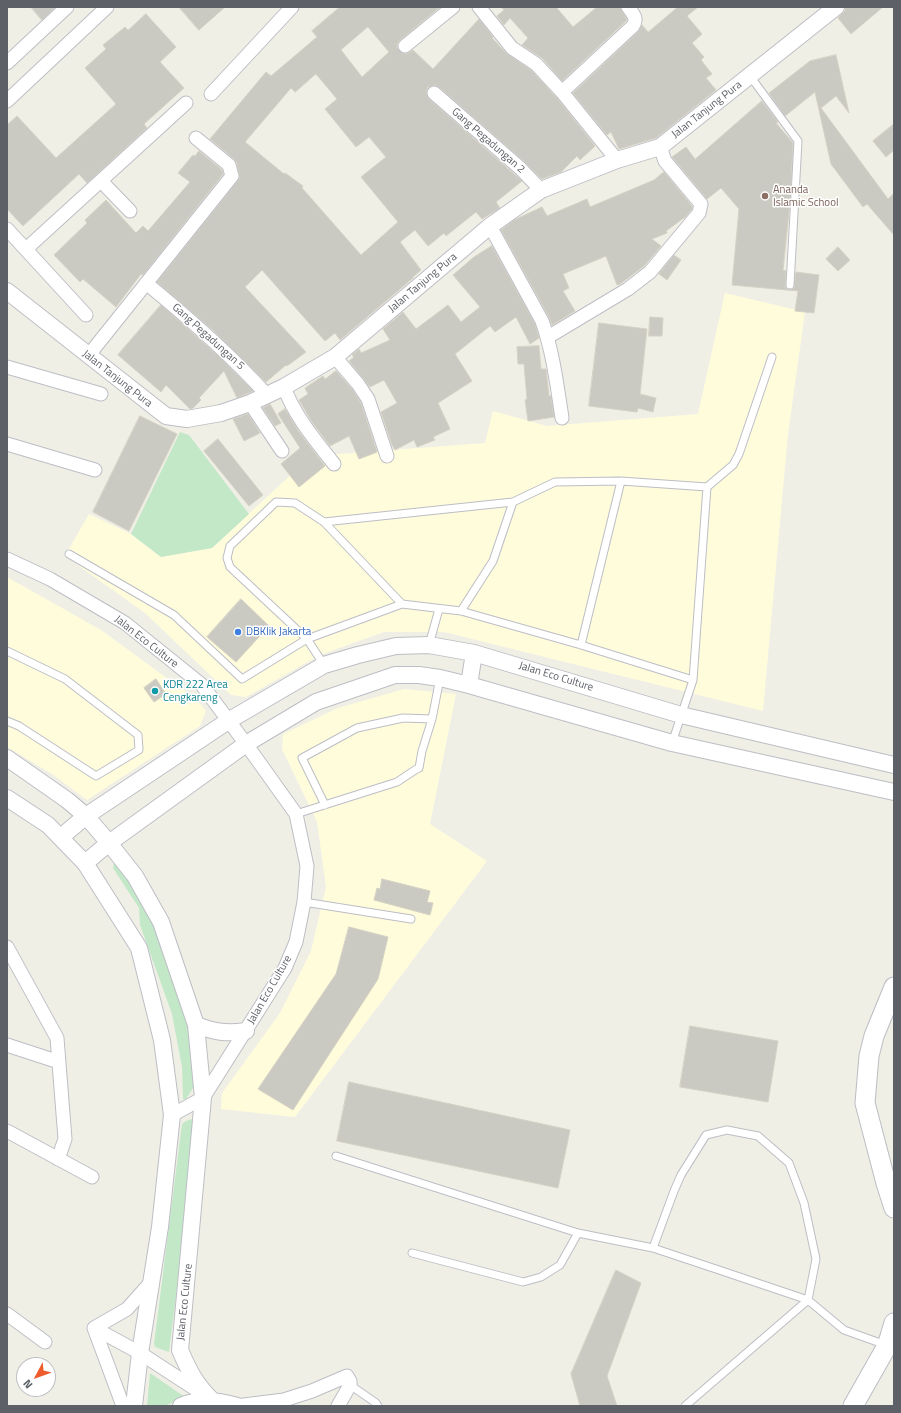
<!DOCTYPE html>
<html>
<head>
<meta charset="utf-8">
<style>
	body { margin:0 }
	#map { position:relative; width:901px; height:1413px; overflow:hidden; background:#f0efe6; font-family:"Titillium Web",sans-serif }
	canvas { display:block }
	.frame { position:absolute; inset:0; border:8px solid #5d6067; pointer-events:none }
	.north { position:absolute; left:16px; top:1357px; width:40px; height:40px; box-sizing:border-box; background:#fff; border:1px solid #bebfc2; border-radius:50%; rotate:229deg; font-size:11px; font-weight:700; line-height:16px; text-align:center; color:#5d6067 }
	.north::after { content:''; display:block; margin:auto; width:14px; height:18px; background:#ee5c2e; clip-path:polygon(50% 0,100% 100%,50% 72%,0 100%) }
</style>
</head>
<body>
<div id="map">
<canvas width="901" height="1413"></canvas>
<div class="frame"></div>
<div class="north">N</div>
</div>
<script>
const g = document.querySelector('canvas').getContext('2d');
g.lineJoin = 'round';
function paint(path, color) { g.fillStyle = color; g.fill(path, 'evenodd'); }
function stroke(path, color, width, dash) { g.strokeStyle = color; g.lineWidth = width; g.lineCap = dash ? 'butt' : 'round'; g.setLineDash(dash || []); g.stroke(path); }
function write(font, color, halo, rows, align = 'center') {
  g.font = font + ' "Titillium Web",sans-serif'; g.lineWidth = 3; g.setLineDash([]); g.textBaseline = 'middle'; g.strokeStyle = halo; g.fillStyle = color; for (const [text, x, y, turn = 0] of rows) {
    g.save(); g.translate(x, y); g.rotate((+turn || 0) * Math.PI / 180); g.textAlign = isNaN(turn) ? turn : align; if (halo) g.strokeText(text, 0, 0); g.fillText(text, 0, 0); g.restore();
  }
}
paint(new Path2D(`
	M 725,293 L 805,312 L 788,434 L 763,711 L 444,632 L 384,632 L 320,655 L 246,697 L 231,695 L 145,613 L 65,556 L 89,514 L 131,534 L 161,557 L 212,548 L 311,456 L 485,443 L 493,411 L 547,426 L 698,414 Z
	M 7,577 L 101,630 L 197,700 L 206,711 L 200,726 L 87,800 L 52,774 L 7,747 Z
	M 404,689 L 456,694 L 430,824 L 487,861 L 295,1117 L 221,1109 L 222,1093 L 280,1013 L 311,951 L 326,887 L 317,822 L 282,749 L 283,734 L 338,708 Z`), '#fffcdc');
paint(new Path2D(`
	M 180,432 L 189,435 L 249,514 L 212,548 L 161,557 L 131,534 Z
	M 117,860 L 158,932 L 186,1011 L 196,1064 L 195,1085 L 186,1099 L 183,1099 L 182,1067 L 172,1014 L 140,925 L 139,908 L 113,868 L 114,861 Z
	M 192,1119 L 196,1122 L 197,1126 L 169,1352 L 155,1347 L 154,1344 L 182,1124 L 186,1121 Z
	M 150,1373 L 185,1397 L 165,1406 L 147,1406 Z`), '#c2e8c8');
const building = new Path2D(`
	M 31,7 L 55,7 L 42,20 Z
	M 179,7 L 225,7 L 199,30 Z
	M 340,7 L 440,7 L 400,40 L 397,44 L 397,48 L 402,53 L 407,54 L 413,50 L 433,69 L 479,19 L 493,37 L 492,38 L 506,53 L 531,70 L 556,97 L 595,146 L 580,160 L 577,156 L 561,172 L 542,179 L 525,162 L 439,87 L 435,85 L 428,87 L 426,92 L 429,99 L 522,181 L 496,202 L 500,208 L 482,219 L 476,212 L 446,236 L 444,233 L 428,246 L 415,230 L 400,242 L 421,270 L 413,277 L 413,278 L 340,340 L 335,333 L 325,341 L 262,270 L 245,287 L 306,352 L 287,366 L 286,365 L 266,382 L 214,331 L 157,282 L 240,178 L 237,163 L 234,159 L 210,139 L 266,72 L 271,76 L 317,37 L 312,31 ZM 368,27 L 389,52 L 362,77 L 341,50 ZM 316,74 L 337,99 L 325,109 L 356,147 L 369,137 L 386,157 L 361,177 L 398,222 L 361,255 L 302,188 L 303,186 L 285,173 L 284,174 L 245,142 L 291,88 L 295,92 Z
	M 501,7 L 556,7 L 573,27 L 597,7 L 620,7 L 627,20 L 562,81 L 542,58 L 522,45 L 528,38 L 510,18 L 504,25 L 497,16 L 504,10 Z
	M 678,7 L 698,7 L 687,16 L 702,34 L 692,43 L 704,57 L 701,60 L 712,74 L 706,78 L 716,90 L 656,138 L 619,149 L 611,132 L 607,135 L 573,93 L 638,32 L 642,25 L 648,32 Z
	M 845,7 L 883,7 L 851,34 L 838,18 L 845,11 Z
	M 146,14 L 176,47 L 160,62 L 184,88 L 144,124 L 147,128 L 87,183 L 79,174 L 23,226 L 7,209 L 7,125 L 17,116 L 56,158 L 116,104 L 85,68 L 106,49 L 103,45 L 125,27 L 128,30 Z
	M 836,55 L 849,113 L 836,96 L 821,108 L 888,199 L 894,193 L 894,235 L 867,204 L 863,207 L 831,164 L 815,92 L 785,116 L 769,93 L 810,61 Z
	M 762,101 L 778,122 L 776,123 L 793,143 L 790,202 L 783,270 L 786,271 L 785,287 L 789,290 L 794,288 L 796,272 L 819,275 L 814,313 L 795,311 L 798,291 L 732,285 L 739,209 L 721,188 L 707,199 L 672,157 L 686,147 L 695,159 Z
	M 894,124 L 894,150 L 886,157 L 873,141 Z
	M 199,151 L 222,170 L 223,174 L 143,275 L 141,274 L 116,307 L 83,279 L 80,282 L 54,255 L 87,223 L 85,220 L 106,200 L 136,233 L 143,226 L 148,231 L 190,182 L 178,173 L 193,155 L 195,156 Z
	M 664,172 L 692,206 L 692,209 L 685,217 L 666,231 L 667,233 L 652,239 L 661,246 L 644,266 L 620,284 L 617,285 L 606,256 L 563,274 L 569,288 L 563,291 L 575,311 L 552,325 L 549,317 L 501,230 L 514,220 L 542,207 L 547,216 L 587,199 L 590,207 L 654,180 Z
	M 492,246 L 535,324 L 539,338 L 530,344 L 516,317 L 495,332 L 490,326 L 455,354 L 472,381 L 438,403 L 450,429 L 433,437 L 435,440 L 417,447 L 414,440 L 395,450 L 392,445 L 381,412 L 397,403 L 384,380 L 370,387 L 349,361 L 354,357 L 352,355 L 359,349 L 361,353 L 390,340 L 383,329 L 403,312 L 416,329 L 448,305 L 461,322 L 480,307 L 453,275 L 474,257 Z
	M 838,247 L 850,260 L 838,271 L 826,259 Z
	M 674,255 L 681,260 L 667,280 L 659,274 Z
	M 161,305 L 218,356 L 253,391 L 237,398 L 224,371 L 199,398 L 201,400 L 193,408 L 190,409 L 166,385 L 161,392 L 118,355 Z
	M 650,317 L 663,318 L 662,336 L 649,336 Z
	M 599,323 L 647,329 L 640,394 L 656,398 L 653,412 L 638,408 L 637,412 L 589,406 Z
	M 539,346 L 541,369 L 546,369 L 549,396 L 551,396 L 554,417 L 528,421 L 525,400 L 527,399 L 524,364 L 518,364 L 517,347 Z
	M 336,371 L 352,389 L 361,403 L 377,452 L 359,459 L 349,436 L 330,446 L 312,422 L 299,400 L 308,394 L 305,388 L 323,376 L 325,379 Z
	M 270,404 L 281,423 L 275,426 L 263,408 Z
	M 285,409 L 299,432 L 325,466 L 299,487 L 281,464 L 300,448 L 278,414 Z
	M 248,414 L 260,433 L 244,441 L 233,419 Z
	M 140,416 L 177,434 L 129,531 L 93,512 Z
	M 218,439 L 263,495 L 249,506 L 204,451 Z
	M 241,599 L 269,626 L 236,662 L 207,637 Z
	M 156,679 L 166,694 L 154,702 L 144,688 Z
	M 382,879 L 430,891 L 427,902 L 433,903 L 430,915 L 374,900 L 377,888 L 380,889 Z
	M 349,927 L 388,937 L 378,979 L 293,1110 L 258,1089 L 336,974 Z
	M 690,1026 L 778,1041 L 768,1102 L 680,1087 Z
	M 349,1082 L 570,1130 L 558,1188 L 337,1141 Z
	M 616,1270 L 641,1283 L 607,1376 L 617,1406 L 580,1406 L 571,1374 Z`);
paint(building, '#cbcac2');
stroke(building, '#d5d2c4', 1);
const service = new Path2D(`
	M 750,76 L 798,141 L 790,285
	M 324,522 L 402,604 L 461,611 L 581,645 L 693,680
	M 69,554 L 174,615 L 242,679 L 307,639 L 402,604
	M 461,611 L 493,561 L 513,502 L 555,482 L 621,481 L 707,487
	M 429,645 L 439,609
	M 581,645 L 621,481
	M 7,651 L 65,679 L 138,735 L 139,750 L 96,776 L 19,726 L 7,721
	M 324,665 L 307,639 L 230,567 L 227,558 L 230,546 L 276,502 L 295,503 L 324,522 L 513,502
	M 672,743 L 693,680 L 707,487 L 733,465 L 739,454 L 772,357
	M 325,805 L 302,758 L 357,728 L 403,718 L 432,719
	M 296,814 L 397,782 L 415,770 L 419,768 L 422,751 L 432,719 L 440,678
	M 304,902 L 411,919
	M 336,1156 L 578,1233 L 653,1248 L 716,1269 L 808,1300 L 844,1330 L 886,1345
	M 653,1248 L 674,1191 L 681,1175 L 706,1135 L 727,1130 L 758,1136 L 789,1163 L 804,1203 L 816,1259 L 808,1300 L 685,1406
	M 412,1253 L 523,1282 L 541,1277 L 560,1265 L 578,1233
	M 350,1385 L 376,1403 L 378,1406`);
const minor = new Path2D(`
	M 479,7 L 512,48 L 536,64 L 562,92 L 617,160
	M 405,46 L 453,7
	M 7,63 L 67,7
	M 562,92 L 633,26 C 638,18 633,14 628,7
	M 434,93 L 520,168 L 541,190
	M 211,94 L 292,7
	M 7,101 L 107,7
	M 101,181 L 130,211
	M 490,226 L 542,321 C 553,352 557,385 562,418
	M 7,229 L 86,315
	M 26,249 L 186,103
	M 146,283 C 190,319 229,353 267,395
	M 548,337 L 628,289 L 650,272 L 699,213 L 701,204 L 665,161 L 660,147
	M 88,356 L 232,176 L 229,165 L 196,138
	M 335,357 L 358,384 L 368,399 L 387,456
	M 7,367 L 101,394
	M 284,387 C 294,415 315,440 334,464
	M 250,403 L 282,451
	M 7,444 L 95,470
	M 7,559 L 50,579 L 125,623 L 202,685 L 246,744 L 296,814 L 307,866 L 304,902 L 296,942 L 285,968 L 203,1098 L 172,1115
	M 7,947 L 57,1038 L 65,1139 L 58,1159
	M 7,1045 L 59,1062
	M 7,1131 L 92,1177
	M 7,1314 L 45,1342
	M 94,1328 L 140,1353 L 203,1394
	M 94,1328 L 123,1406
	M 94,1328 L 127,1309 L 152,1281
	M 236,1406 L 284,1400 L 312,1391 L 347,1376 L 350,1381 L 350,1385 L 338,1406`);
const tertiary = new Path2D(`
	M 7,291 L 166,416 L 187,419 L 221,413 L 250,403 L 284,387 L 335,357 L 490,226 L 541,190 L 617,160 L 660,147 L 836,7
	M 469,685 L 474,653
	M 7,758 L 67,800 L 86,816 L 109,843 L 135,876 L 161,922 L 196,1025 L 203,1098 L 180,1350 C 189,1371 196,1385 213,1401
	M 7,798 L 48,825 L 85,863 L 139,948 L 162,1040 L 172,1115 L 160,1227 L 140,1353 L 134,1406
	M 61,837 L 86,816 L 228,721 L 324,665 L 358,655 L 396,646 L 429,645 L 474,653 L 681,715 L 894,765
	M 85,863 L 109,843 L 246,744 L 316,702 L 395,675 L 419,675 L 440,678 L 469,685 L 672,743 L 894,792
	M 196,1025 C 215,1032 226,1034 246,1031
	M 181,1406 C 198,1398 220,1401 237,1406`);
const secondary = new Path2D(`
	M 894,987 L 874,1036 L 869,1056 L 865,1103 L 886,1183 L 894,1208
	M 853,1406 L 887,1346 L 894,1323`);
stroke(service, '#bdbec5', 9);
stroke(minor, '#bdbec5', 15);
stroke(tertiary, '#bdbec5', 18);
stroke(secondary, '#bbbdc4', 21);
stroke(service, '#fff', 7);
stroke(minor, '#fff', 13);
stroke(tertiary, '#fff', 16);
stroke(secondary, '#fff', 19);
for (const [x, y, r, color] of [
	[765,196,4,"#8d6e63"],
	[238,632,4,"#3f7fe0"],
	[155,691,4,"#0f9aa8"]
]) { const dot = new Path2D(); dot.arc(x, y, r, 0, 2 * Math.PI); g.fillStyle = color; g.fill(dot); stroke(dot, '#fff', 1.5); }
write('11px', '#5d6067', '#fff', [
	["Jalan Tanjung Pura",707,110,-38],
	["Gang Pegadungan 2",488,141,41],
	["Jalan Tanjung Pura",423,283,-40],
	["Gang Pegadungan 5",208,337,42],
	["Jalan Tanjung Pura",117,379,38],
	["Jalan Eco Culture",146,642,38],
	["Jalan Eco Culture",556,677,17],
	["Jalan Eco Culture",270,990,-60],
	["Jalan Eco Culture",185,1302,-84]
]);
write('11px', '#785e54', '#fff', [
	["Ananda",773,190],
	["Islamic School",773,203]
], 'left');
write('11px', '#366cbe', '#fff', [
	["DBKlik Jakarta",246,632]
], 'left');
write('11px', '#0d838f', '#fff', [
	["KDR 222 Area",163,685],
	["Cengkareng",163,698]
], 'left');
</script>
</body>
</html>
